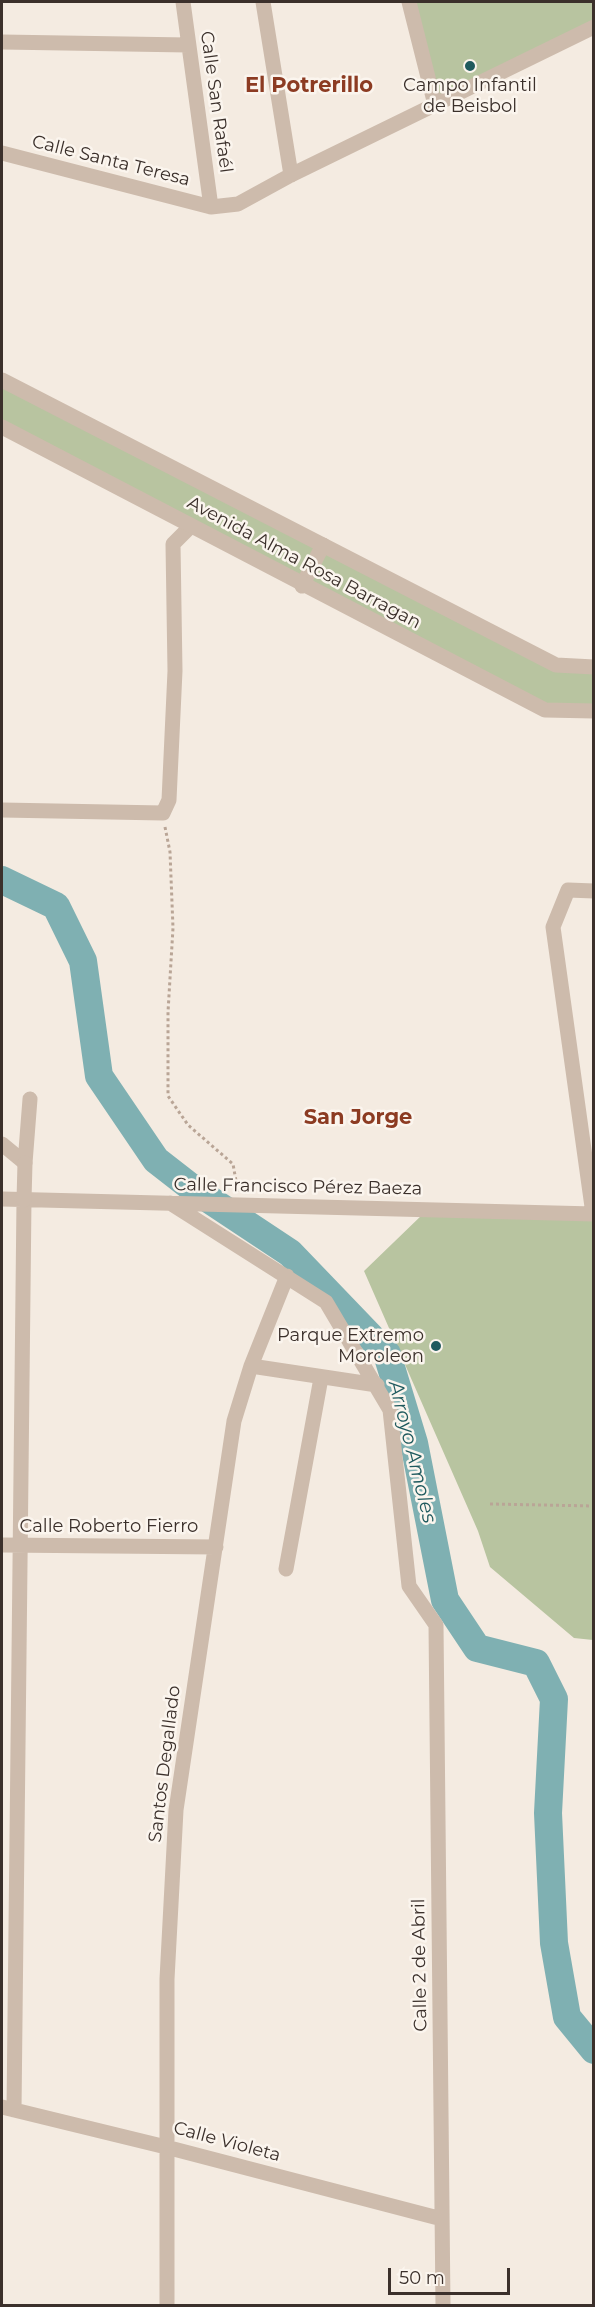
<!DOCTYPE html>
<html>
<head>
<meta charset="utf-8">
<style>
	body { margin:0 }
	#map { position:relative; width:595px; height:2307px; overflow:hidden; background:#f4ebe1; font-family:Montserrat,sans-serif }
	canvas { display:block }
	.frame { position:absolute; inset:0; border:3px solid #3b302b; pointer-events:none }
	.scale { position:absolute; left:388px; top:2268px; width:122px; height:27px; box-sizing:border-box; border:3px solid #3b302b; border-top:0; padding-left:8px; font-size:18px; line-height:21px; white-space:nowrap; color:#3b302b; -webkit-text-stroke:4px #fbf5ee; paint-order:stroke }
</style>
</head>
<body>
<div id="map">
<canvas width="595" height="2307"></canvas>
<div class="frame"></div>
<div class="scale">50 m</div>
</div>
<script>
const g = document.querySelector('canvas').getContext('2d');
g.lineJoin = 'round';
function paint(path, color) { g.fillStyle = color; g.fill(path, 'evenodd'); }
function stroke(path, color, width, dash) { g.strokeStyle = color; g.lineWidth = width; g.lineCap = dash ? 'butt' : 'round'; g.setLineDash(dash || []); g.stroke(path); }
function write(font, color, halo, rows, align = 'center') {
  g.font = font + ' Montserrat,sans-serif'; g.lineWidth = 5; g.setLineDash([]); g.textBaseline = 'middle'; g.strokeStyle = halo; g.fillStyle = color; for (const [text, x, y, turn = 0] of rows) {
    g.save(); g.translate(x, y); g.rotate((+turn || 0) * Math.PI / 180); g.textAlign = isNaN(turn) ? turn : align; if (halo) g.strokeText(text, 0, 0); g.fillText(text, 0, 0); g.restore();
  }
}
paint(new Path2D(`
	M 409,2 L 593,2 L 593,27 L 435,105 Z
	M 2,380 L 556,665 L 593,667 L 593,709 L 546,708 L 2,429 Z
	M 423,1214 L 593,1220 L 593,1640 L 574,1638 L 490,1567 L 478,1531 L 364,1271 Z`), '#b8c4a0');
stroke(new Path2D(`
	M 2,880 L 56,906 L 83,961 L 99,1076 L 156,1160 L 192,1188 L 290,1253 L 387,1354 L 414,1443 L 445,1600 L 477,1648 L 536,1663 L 554,1699 L 548,1813 L 554,1943 L 567,2017 L 594,2050`), '#7fb0b2', 28);
stroke(new Path2D(`
	M 165,827 L 170,852 L 173,928 L 168,1012 L 168,1096 L 188,1125 L 233,1164 L 238,1192
	M 490,1504 L 594,1506`), '#b9a596', 3, [3, 3]);
stroke(new Path2D(`
	M 183,2 L 211,207
	M 263,2 L 291,175
	M 409,2 L 435,105
	M 2,42 L 188,45
	M 2,153 L 211,207 L 238,204 L 291,175 L 594,27
	M 302,586 L 323,545
	M 2,810 L 163,813 L 169,800 L 175,671 L 173,544 L 191,526
	M 2,1144 L 25,1163
	M 25,1163 L 30,1099
	M 2,1199 L 594,1214
	M 170,1203 L 326,1302 L 390,1410 L 409,1586 L 436,1625 L 443,2306
	M 593,1214 L 553,927 L 568,890 L 594,891
	M 251,1366 L 377,1385
	M 2,1545 L 216,1547
	M 286,1569 L 321,1378
	M 2,2107 L 166,2147 L 442,2219
	M 14,2110 L 24,1200
	M 167,2306 L 167,1979 L 176,1810 L 234,1421 L 251,1366 L 287,1276`), '#cdbbac', 15);
stroke(new Path2D(`
	M 2,380 L 556,665 L 594,667
	M 2,427 L 545,710 L 594,711
	M 24,1200 L 25,1163`), '#cdbbac', 15);
for (const [x, y, r, color] of [
	[470,66,6,"#1f5a5e"],
	[436,1346,6,"#1f5a5e"]
]) { const dot = new Path2D(); dot.arc(x, y, r, 0, 2 * Math.PI); g.fillStyle = color; g.fill(dot); stroke(dot, '#fbf5ee', 2); }
write('18px', '#3b302b', '#fbf5ee', [
	["Campo Infantil",470,86],
	["de Beisbol",470,107],
	["Parque Extremo",424,1336,"right"],
	["Moroleon",424,1357,"right"]
]);
write('18px', '#3b302b', '#fbf5ee', [
	["Calle San Rafaél",216,102,82],
	["Calle Santa Teresa",111,161,14],
	["Avenida Alma Rosa Barragan",304,563,28],
	["Calle Francisco Pérez Baeza",298,1187,1],
	["Calle Roberto Fierro",109,1527],
	["Santos Degallado",165,1764,-83],
	["Calle 2 de Abril",420,1965,-91],
	["Calle Violeta",227,2142,15]
]);
write('italic 20px', '#1f5a5e', '#fbf5ee', [
	["Arroyo Amoles",412,1452,76]
]);
write('bold 21px', '#8c3b22', '#fbf5ee', [
	["El Potrerillo",309,86],
	["San Jorge",358,1118]
]);
</script>
</body>
</html>
